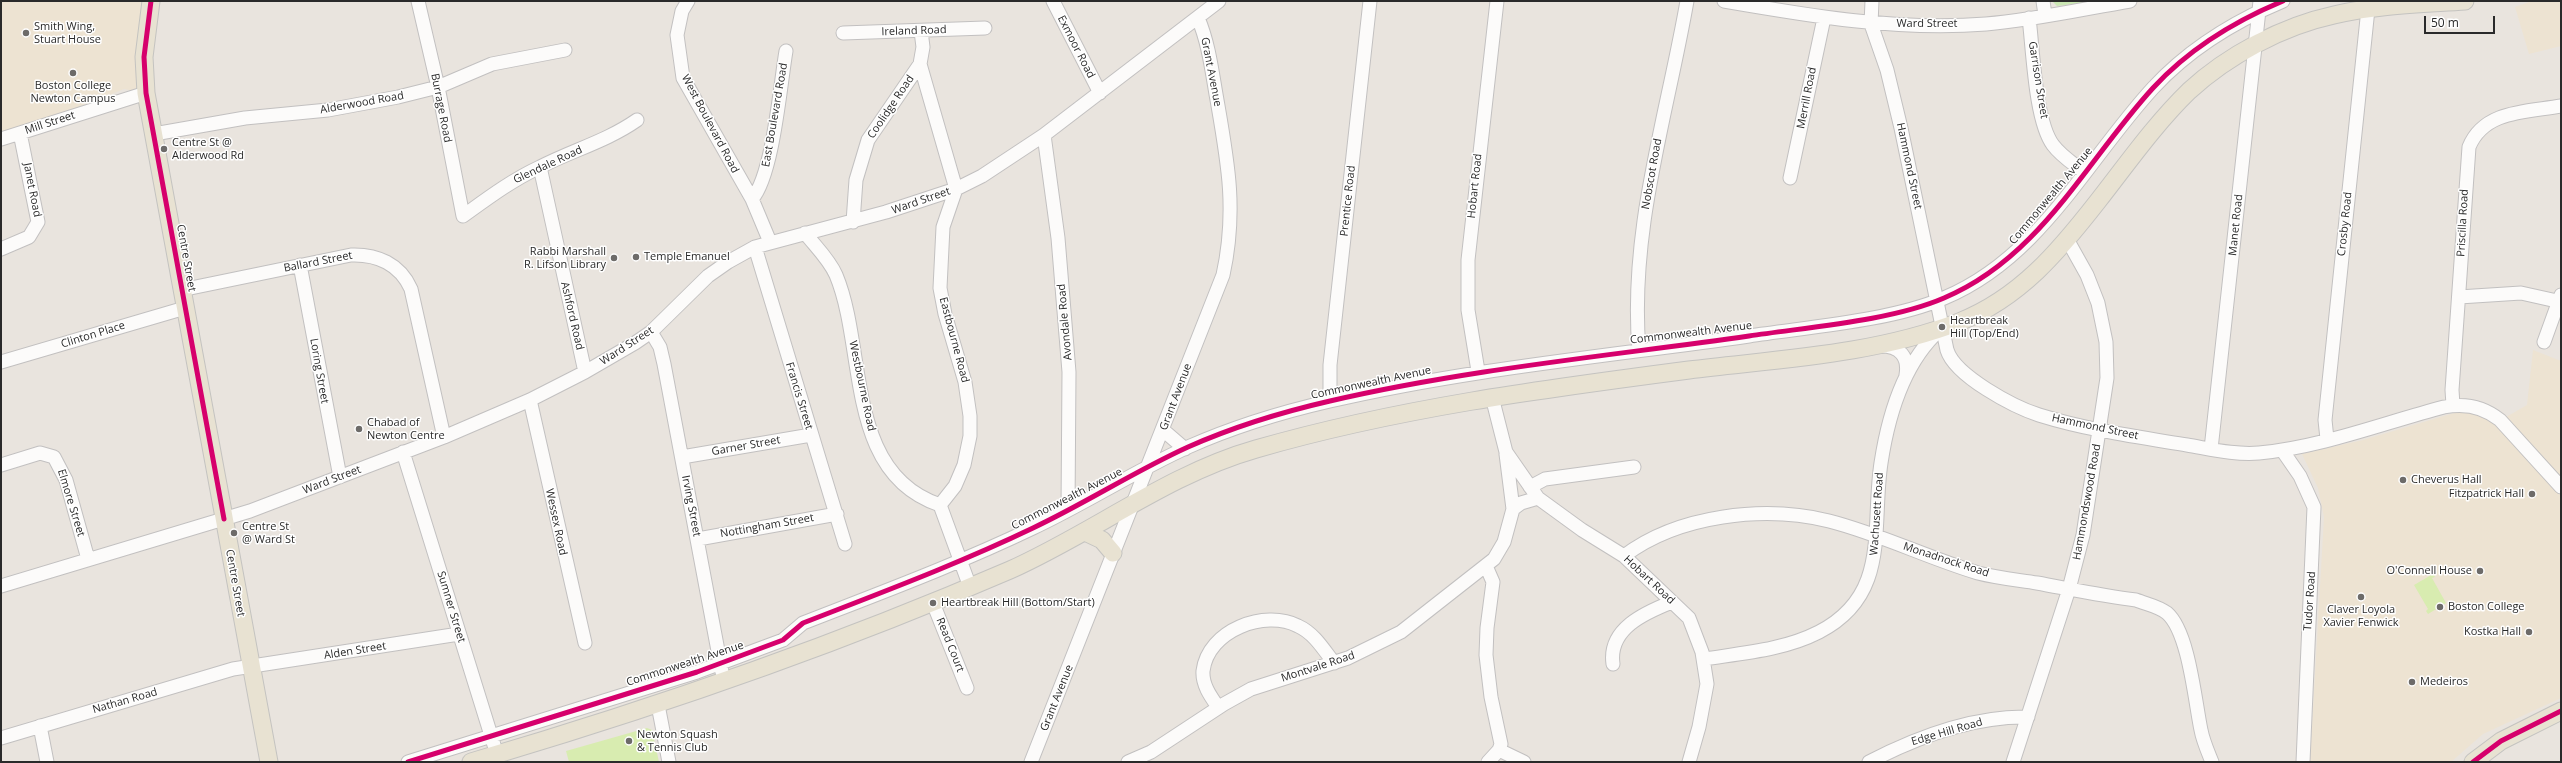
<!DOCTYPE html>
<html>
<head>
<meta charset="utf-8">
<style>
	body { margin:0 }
	#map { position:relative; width:2562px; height:763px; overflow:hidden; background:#e9e4de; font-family:"Open Sans",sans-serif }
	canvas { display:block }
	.frame { position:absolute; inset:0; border:2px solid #2a2a2a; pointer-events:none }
	.scale { position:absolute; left:2424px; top:16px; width:71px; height:18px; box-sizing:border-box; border:2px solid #2a2a2a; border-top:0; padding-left:5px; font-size:12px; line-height:14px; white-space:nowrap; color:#2a2a2a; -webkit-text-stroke:3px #fff; paint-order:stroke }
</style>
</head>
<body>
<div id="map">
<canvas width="2562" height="763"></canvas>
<div class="frame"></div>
<div class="scale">50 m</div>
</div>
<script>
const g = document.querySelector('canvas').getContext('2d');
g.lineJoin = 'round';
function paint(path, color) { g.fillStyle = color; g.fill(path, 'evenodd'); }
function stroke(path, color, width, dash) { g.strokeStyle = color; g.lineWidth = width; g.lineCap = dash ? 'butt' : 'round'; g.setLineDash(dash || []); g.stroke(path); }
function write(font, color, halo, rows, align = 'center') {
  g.font = font + ' "Open Sans",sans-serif'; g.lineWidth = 3; g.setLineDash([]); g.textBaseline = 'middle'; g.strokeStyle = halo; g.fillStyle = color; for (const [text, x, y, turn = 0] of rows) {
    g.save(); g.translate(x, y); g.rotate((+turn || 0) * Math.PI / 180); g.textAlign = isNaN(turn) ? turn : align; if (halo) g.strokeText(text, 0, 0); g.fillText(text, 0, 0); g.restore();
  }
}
paint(new Path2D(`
	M 1,1 L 151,1 L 146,93 L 124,89 L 1,139 Z
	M 2532,1 L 2561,1 L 2561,46 L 2529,54 L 2515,7 Z
	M 2533,350 L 2561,361 L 2561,698 L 2483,734 L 2451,762 L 2310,762 L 2324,517 L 2318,488 L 2302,454 L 2363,440 L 2461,411 L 2469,411 L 2489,419 L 2494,424 L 2527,405 Z`), '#ede3d2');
paint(new Path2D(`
	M 2052,1 L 2097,1 L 2057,6 Z`), '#cbe7b4');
paint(new Path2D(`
	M 2433,574 L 2435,577 L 2432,578 L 2446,603 L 2428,614 L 2426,611 L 2428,609 L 2414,585 Z
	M 647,728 L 652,730 L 659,762 L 569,762 L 566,751 Z`), '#d8ecb0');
const minor = new Path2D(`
	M 418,1 L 438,87 L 463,216 C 488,198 512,180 540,167 C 573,150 607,141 637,120
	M 688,1 L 682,11 L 677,35 L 683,78 L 752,199 L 770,242
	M 1053,1 L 1100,93
	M 1724,1 C 1811,16 1898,31 1986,24 C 2034,20 2083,9 2130,1
	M 1872,1 L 1871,24 L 1887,70 L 1901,128 L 1947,350 C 1955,376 2014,407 2039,415 C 2087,430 2138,437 2187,445 C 2211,449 2235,455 2259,453 C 2322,447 2383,423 2444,407 C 2464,403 2484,407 2500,420 L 2561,487
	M 2043,1 L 2045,15
	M 2029,18 C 2033,49 2035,121 2053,145 C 2061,156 2074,164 2085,173
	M 921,31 L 923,47 L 920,64 L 956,189 L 943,227 L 940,288 L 945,314 L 965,382 L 970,416 L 970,436 L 964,465 L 955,486 L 940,505
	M 843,33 L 985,28
	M 154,134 L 245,118 L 328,110 L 398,97 L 438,87 L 492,64 L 565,50
	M 1044,135 L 1058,238 L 1069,372 L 1068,510
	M 1,139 L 146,93
	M 540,167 L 585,372
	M 1790,178 L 1824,18
	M 752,199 C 773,175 780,86 786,51
	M 853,222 L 856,180 L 868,140 L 920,64
	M 805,233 C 815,246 829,259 836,275 C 867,349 844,473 940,505 L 970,587
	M 755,247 L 845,544
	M 1,249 L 29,237 L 38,222 L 20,133
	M 300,265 L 340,477
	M 181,290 L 351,255 C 377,254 400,264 411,289 L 444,437
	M 2459,297 L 2521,293 L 2561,302
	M 651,332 L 660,347 L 664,364 L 722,672
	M 2544,342 L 2561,295
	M 1881,346 C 1900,346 1909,357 1906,375
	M 1639,350 C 1629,231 1667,116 1687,1
	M 1,362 L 185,308
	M 1478,371 L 1468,310 L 1468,260 L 1497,1
	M 1492,397 L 1506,452 L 1538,498 L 1582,530 L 1624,556 L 1689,618 L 1702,652 L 1707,684 L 1699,727 L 1689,762
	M 530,400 L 585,643
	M 1330,401 L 1330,365 L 1370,1
	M 2453,405 L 2452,390 L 2469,147 C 2484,110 2527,112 2561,106
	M 1163,430 L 1185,449
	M 2327,439 L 2325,420 L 2368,9
	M 2211,449 L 2260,1
	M 2282,450 L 2300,476 L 2314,507 L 2303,762
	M 403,452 L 494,745
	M 1506,454 L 1513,509
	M 682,457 L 811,435
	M 1,465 L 40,453 L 54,457 L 66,480 L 88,559
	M 1530,487 L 1545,479 L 1634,467
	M 698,539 L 837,514
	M 1624,556 C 1678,515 1764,505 1829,521 C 1880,534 1928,558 1978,573 C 1997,578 2018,580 2037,583 C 2070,589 2103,596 2136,600 C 2146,604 2158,606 2167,613 C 2189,632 2195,702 2201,730 C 2203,741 2208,752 2212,762
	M 1486,566 L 1493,582 L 1487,628 L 1486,655 L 1491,697 L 1501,744 L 1499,750 L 1488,762
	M 1,586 L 250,511 L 444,437 L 530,400 L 585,372 L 635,343 L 651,332 L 708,276 L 728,262 L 755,247 L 886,212 L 956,189 L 982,176 L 1044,135 L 1219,1
	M 933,603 L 967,688
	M 1704,659 C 1743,653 1784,650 1819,632 C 1891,595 1871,528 1881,463 C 1888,417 1904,362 1940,330
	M 1613,664 C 1608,629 1644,613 1672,602
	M 658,705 L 669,762
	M 1218,707 C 1211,697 1202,685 1203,671 C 1208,630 1265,609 1298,626 C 1314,633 1324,650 1334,663
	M 40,726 L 47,762
	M 1,738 L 233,669 L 459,634
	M 1499,750 L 1524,762
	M 408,762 L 697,672 L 783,640 L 803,623 C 880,593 958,564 1033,528 C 1086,503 1135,471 1188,447 C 1233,427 1282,412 1330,401 C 1468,369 1609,356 1749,336 C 1808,327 1891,321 1944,298 C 2040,258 2086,161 2153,88 C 2188,50 2235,21 2283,1
	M 1031,762 L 1223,275 C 1237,211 1228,163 1217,100 C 1212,72 1209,44 1198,18
	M 1128,762 L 1151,752 L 1224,704 L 1251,689 L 1348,658 L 1401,632 L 1494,559 L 1504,542 L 1513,509 L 1521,503 L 1538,498
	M 1869,762 C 1917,737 1974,716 2028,717
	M 2013,762 L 2069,589 L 2083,535 L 2107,378 L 2106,342 L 2098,303 L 2087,275 L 2068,241`);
const major = new Path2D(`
	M 151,1 L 144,57 L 146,93 L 269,762
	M 1085,532 L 1102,540 L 1113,553
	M 471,762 C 655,708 834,646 1010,570 C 1093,533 1168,474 1256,449 C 1398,408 1543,389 1689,370 C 1778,359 1873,355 1959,322 C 2020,298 2059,251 2098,201 C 2127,164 2155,124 2189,91 C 2228,55 2283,26 2334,15 C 2376,5 2422,4 2465,1
	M 2473,762 L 2501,741 L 2561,711`);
stroke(minor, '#c2c0c0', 15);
stroke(major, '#c4c3c0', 19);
stroke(minor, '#fcfbfa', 13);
stroke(major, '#e8e2d2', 17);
stroke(new Path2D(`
	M 151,1 L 144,57 L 146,93 L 224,519
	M 408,762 L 697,672 L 783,640 L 803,623 C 880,593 958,564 1033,528 C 1086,503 1135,471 1188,447 C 1233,427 1282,412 1330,401 C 1468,369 1609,356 1749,336 C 1808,327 1891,321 1944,298 C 2040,258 2086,161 2153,88 C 2188,50 2235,21 2283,1
	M 2473,762 L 2501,741 L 2561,711`), '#d6006c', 5);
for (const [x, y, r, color] of [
	[26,33,4,"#6d6b69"],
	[73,73,4,"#6d6b69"],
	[164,149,4,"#6d6b69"],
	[636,257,4,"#6d6b69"],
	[614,258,4,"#6d6b69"],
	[1942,327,4,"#6d6b69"],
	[359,429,4,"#6d6b69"],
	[2403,480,4,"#6d6b69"],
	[2532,494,4,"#6d6b69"],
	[234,533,4,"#6d6b69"],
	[2480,571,4,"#6d6b69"],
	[2361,597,4,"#6d6b69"],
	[933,603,4,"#6d6b69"],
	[2440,607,4,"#6d6b69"],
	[2529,632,4,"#6d6b69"],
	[2412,682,4,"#6d6b69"],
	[629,741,4,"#6d6b69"]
]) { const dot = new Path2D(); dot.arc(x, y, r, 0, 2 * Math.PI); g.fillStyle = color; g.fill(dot); stroke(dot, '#fff', 1.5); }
write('11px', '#2a2a2a', '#fff', [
	["Ward Street",1927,24],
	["Ireland Road",914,31,-2],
	["Exmoor Road",1076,47,63],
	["Grant Avenue",1211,72,79],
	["Garrison Street",2038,80,81],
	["Merrill Road",1807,98,-79],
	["Alderwood Road",362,103,-10],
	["Coolidge Road",891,107,-56],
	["Burrage Road",441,108,79],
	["East Boulevard Road",775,115,-80],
	["Mill Street",50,123,-18],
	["West Boulevard Road",710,124,62],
	["Glendale Road",548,165,-25],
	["Hammond Street",1909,166,78],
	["Nobscot Road",1652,174,-80],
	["Hobart Road",1475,186,-84],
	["Janet Road",32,190,79],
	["Commonwealth Avenue",2051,196,-50],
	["Ward Street",921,201,-19],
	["Prentice Road",1348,201,-84],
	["Priscilla Road",2463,223,-87],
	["Crosby Road",2345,224,-84],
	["Manet Road",2236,225,-84],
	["Centre Street",186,258,80],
	["Ballard Street",318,262,-11],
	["Ashford Road",572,316,77],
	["Avondale Road",1065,322,-95],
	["Commonwealth Avenue",1691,333,-7],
	["Clinton Place",93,335,-17],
	["Eastbourne Road",954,340,75],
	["Ward Street",627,346,-33],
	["Loring Street",319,371,80],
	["Commonwealth Avenue",1371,383,-12],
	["Westbourne Road",862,386,78],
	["Francis Street",799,396,73],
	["Grant Avenue",1176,397,-69],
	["Hammond Street",2095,427,12],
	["Garner Street",746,446,-10],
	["Ward Street",332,480,-21],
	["Commonwealth Avenue",1067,499,-27],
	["Hammondswood Road",2087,502,-80],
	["Elmore Street",71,503,73],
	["Irving Street",691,506,79],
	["Wachusett Road",1877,514,-86],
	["Wessex Road",556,522,78],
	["Nottingham Street",767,526,-10],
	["Monadnock Road",1946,560,18],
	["Hobart Road",1649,580,43],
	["Centre Street",235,583,80],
	["Tudor Road",2310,601,-86],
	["Sumner Street",451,607,73],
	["Read Court",950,645,68],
	["Alden Street",355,651,-9],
	["Commonwealth Avenue",685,664,-18],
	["Montvale Road",1318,667,-18],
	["Grant Avenue",1057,698,-68],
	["Nathan Road",125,701,-16],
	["Edge Hill Road",1947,732,-16]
]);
write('11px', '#2a2a2a', '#fff', [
	["Smith Wing,",34,27],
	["Stuart House",34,40],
	["Boston College",73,86,"center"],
	["Newton Campus",73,99,"center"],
	["Centre St @",172,143],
	["Alderwood Rd",172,156],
	["Rabbi Marshall",606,252,"right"],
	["R. Lifson Library",606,265,"right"],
	["Temple Emanuel",644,257],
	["Heartbreak",1950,321],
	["Hill (Top/End)",1950,334],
	["Chabad of",367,423],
	["Newton Centre",367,436],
	["Cheverus Hall",2411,480],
	["Fitzpatrick Hall",2524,494,"right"],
	["Centre St",242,527],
	["@ Ward St",242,540],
	["O'Connell House",2472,571,"right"],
	["Heartbreak Hill (Bottom/Start)",941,603],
	["Boston College",2448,607],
	["Claver Loyola",2361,610,"center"],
	["Xavier Fenwick",2361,623,"center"],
	["Kostka Hall",2521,632,"right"],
	["Medeiros",2420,682],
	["Newton Squash",637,735],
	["& Tennis Club",637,748]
], 'left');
</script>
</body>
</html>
